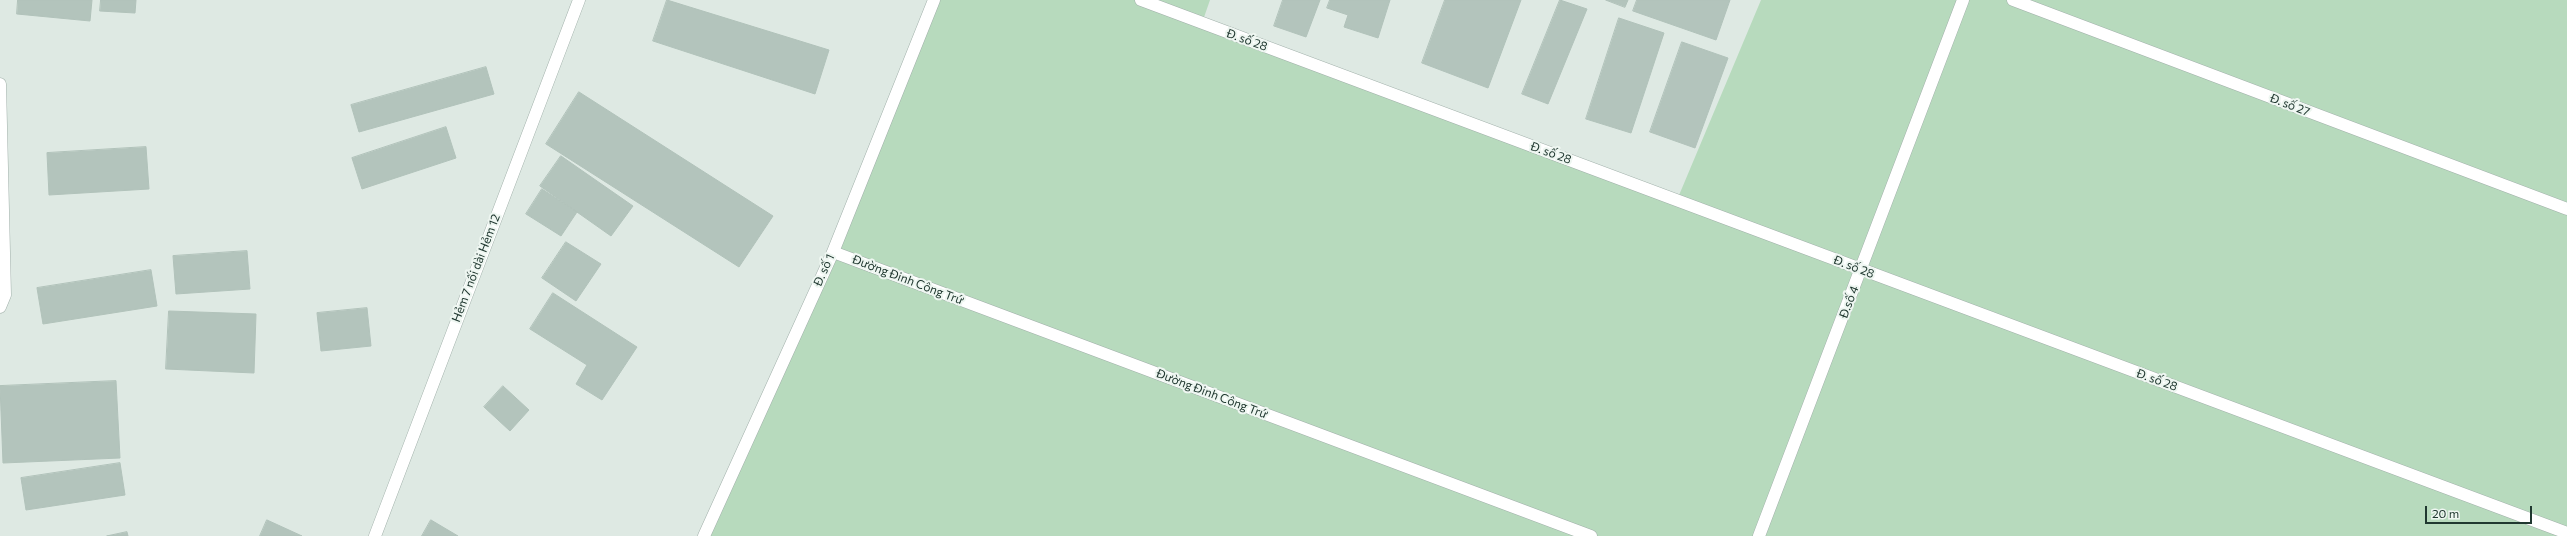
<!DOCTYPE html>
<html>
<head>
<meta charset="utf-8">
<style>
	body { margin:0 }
	#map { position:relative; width:2567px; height:536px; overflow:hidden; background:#dee9e3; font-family:Commissioner,sans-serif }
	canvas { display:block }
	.scale { position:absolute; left:2425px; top:506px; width:107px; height:18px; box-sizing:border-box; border:2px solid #203830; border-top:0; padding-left:5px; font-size:12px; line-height:14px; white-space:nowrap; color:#203830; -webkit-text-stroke:3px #eef6f1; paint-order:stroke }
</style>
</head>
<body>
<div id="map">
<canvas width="2567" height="536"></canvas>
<div class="scale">20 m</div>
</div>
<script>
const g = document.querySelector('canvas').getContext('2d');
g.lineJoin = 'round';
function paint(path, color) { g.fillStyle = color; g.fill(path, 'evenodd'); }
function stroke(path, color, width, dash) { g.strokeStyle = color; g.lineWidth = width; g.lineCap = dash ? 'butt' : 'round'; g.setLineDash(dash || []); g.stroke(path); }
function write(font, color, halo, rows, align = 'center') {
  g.font = font + ' Commissioner,sans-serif'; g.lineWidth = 4; g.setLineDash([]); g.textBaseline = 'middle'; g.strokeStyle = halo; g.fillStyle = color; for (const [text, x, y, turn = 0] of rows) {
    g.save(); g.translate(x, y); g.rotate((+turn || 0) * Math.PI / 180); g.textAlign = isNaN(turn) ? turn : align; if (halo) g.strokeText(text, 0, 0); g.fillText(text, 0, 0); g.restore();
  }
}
paint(new Path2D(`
	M 934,0 L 1210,0 L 1202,23 L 1677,200 L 1761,0 L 2567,0 L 2567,536 L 704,536 L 833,252 Z`), '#b7dabd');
const building = new Path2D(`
	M 18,0 L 92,0 L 90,21 L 17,14 Z
	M 101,0 L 136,0 L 135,13 L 100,11 Z
	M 667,0 L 829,50 L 815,94 L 653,41 Z
	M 1283,0 L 1320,0 L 1306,37 L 1274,26 Z
	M 1330,0 L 1390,0 L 1378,38 L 1344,27 L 1348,15 L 1327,8 Z
	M 1445,0 L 1521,0 L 1488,88 L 1422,63 Z
	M 1560,0 L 1587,9 L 1548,104 L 1522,94 Z
	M 1606,0 L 1628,0 L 1625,7 Z
	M 1637,0 L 1730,0 L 1716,40 L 1633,11 Z
	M 1619,18 L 1664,33 L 1631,133 L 1586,119 Z
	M 1682,42 L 1728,58 L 1695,148 L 1650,132 Z
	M 486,67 L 494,94 L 359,132 L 351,105 Z
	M 579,92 L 773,216 L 739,267 L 546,144 Z
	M 446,127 L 456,158 L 362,189 L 352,158 Z
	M 146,147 L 149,189 L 49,195 L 47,153 Z
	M 561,156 L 633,206 L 611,236 L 540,186 Z
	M 542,189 L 577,212 L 561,236 L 526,214 Z
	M 566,242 L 601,264 L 576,301 L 542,278 Z
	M 247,251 L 250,289 L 176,294 L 173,256 Z
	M 151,270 L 157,306 L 43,324 L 37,288 Z
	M 553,293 L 637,347 L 602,400 L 576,384 L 587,365 L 530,329 Z
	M 367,308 L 371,346 L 321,351 L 317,313 Z
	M 169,311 L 256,314 L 254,373 L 166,369 Z
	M 116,381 L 120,458 L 3,463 L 0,386 Z
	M 503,386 L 529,410 L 510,431 L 484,407 Z
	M 120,463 L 125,495 L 26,510 L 21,478 Z
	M 267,520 L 302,536 L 260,536 Z
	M 431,520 L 458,536 L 422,536 Z
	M 127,532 L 128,536 L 107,536 Z`);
paint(building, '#b3c4bc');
stroke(building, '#b1c2ba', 1);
const minor = new Path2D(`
	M 1141,0 L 2567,533
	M 2013,0 L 2567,209
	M 0,84 L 5,295 L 0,307
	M 833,252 L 1591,536
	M 375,536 L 579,0
	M 704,536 L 833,252 L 934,0
	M 1759,536 L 1963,0`);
stroke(minor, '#a1b0aa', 13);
stroke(minor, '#fff', 12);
write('12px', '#203830', '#eef6f1', [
	["Đ. số 28",1247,40,20],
	["Đ. số 27",2290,105,21],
	["Đ. số 28",1551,153,20],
	["Đ. số 28",1854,267,21],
	["Hẻm 7 nối dài Hẻm 12",476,268,-69],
	["Đ. số 1",824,270,-66],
	["Đường Đinh Công Trứ",908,280,21],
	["Đ.số 4",1849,302,-69],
	["Đ. số 28",2157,380,20],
	["Đường Đinh Công Trứ",1212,394,21]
]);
</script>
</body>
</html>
